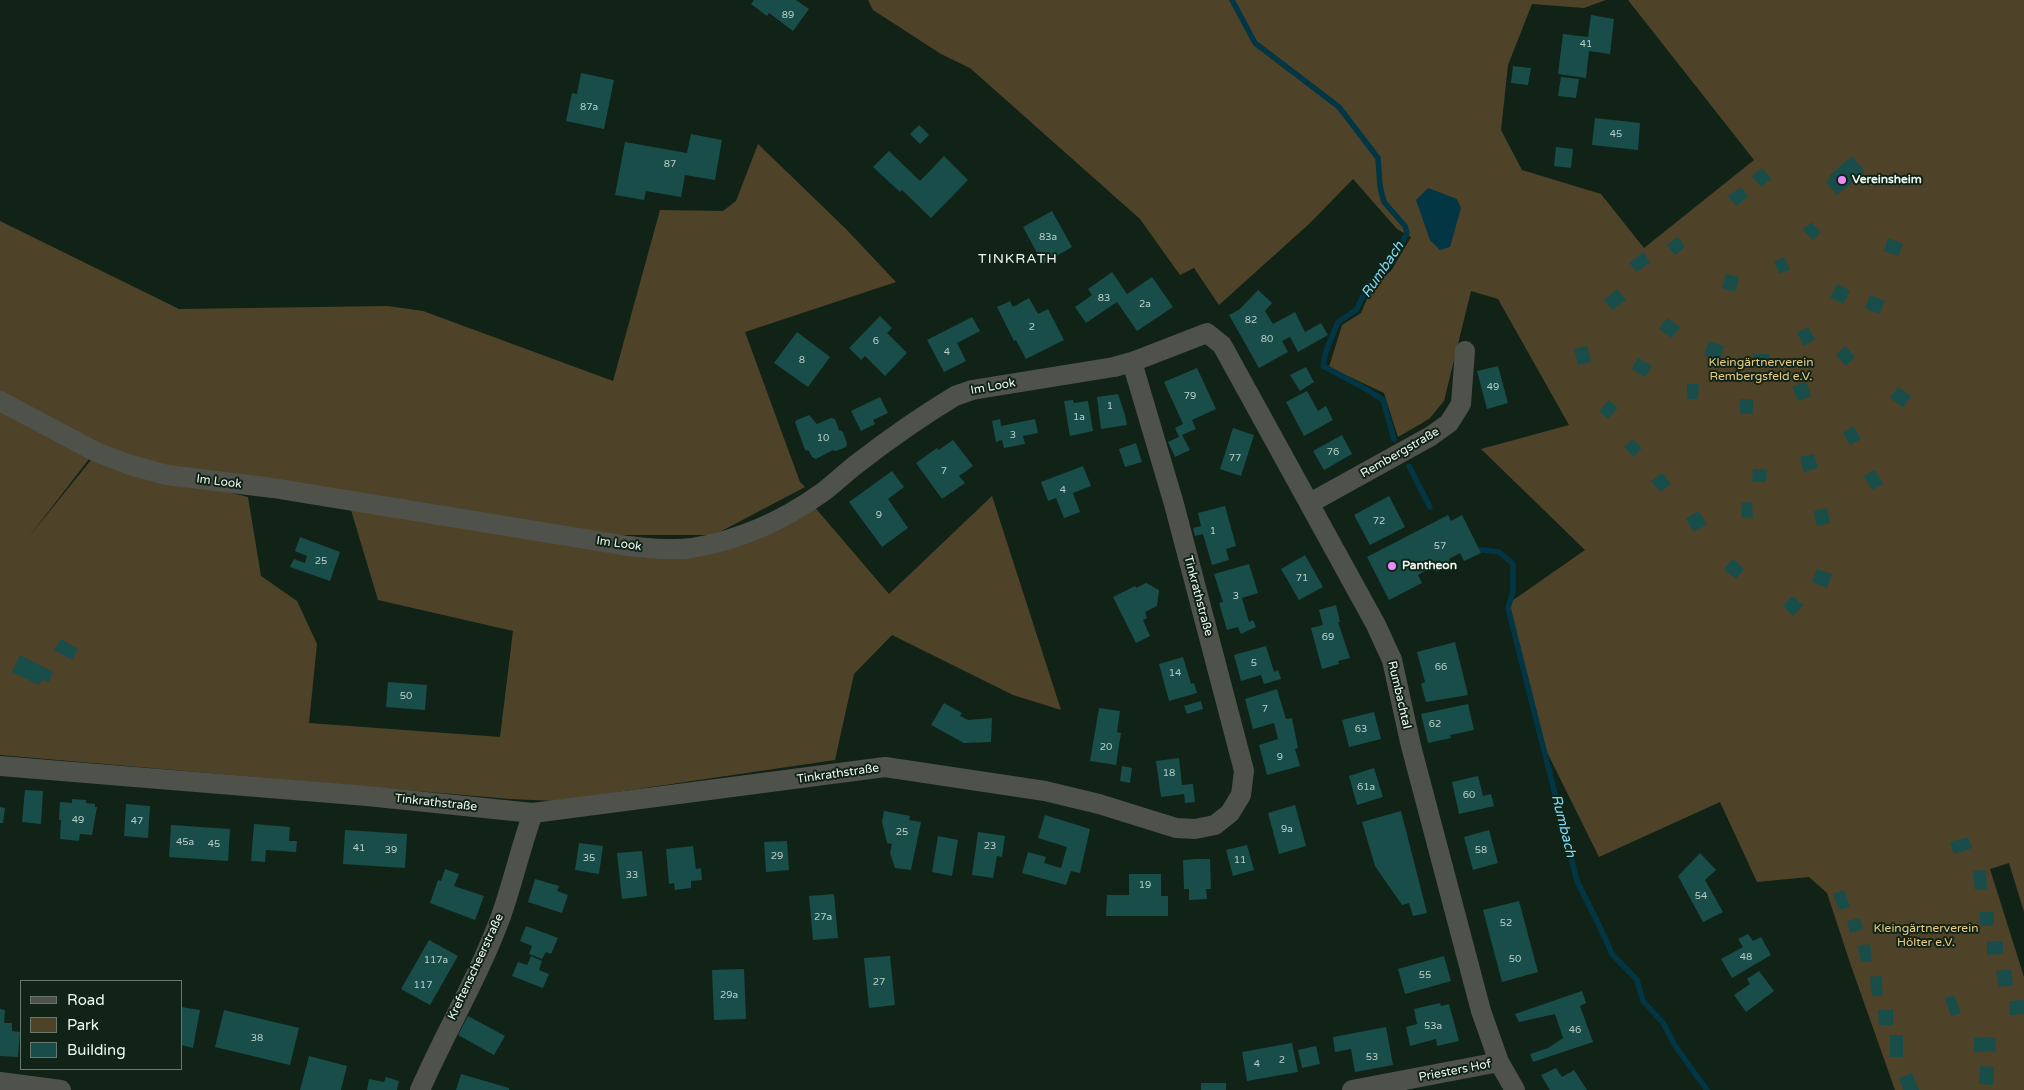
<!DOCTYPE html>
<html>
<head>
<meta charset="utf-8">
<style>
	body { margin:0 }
	#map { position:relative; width:2024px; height:1090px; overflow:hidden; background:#112317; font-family:"Varela Round",sans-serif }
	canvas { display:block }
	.legend { position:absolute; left:20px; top:980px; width:162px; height:90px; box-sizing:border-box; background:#112317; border:1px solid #69786e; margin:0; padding:6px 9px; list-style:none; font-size:15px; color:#edf8f0 }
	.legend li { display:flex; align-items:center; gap:10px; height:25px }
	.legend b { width:25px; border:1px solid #69786e }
</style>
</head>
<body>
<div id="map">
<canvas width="2024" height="1090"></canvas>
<ul class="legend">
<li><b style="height:6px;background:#4f524a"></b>Road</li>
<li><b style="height:14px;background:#4e4329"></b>Park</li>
<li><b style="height:14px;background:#184d49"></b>Building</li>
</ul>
</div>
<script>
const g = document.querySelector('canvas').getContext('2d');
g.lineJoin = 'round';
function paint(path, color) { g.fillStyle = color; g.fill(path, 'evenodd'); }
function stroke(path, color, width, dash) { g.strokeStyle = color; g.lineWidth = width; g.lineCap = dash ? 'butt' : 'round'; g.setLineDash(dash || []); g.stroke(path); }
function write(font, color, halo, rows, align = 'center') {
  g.font = font + ' "Varela Round",sans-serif'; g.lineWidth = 4; g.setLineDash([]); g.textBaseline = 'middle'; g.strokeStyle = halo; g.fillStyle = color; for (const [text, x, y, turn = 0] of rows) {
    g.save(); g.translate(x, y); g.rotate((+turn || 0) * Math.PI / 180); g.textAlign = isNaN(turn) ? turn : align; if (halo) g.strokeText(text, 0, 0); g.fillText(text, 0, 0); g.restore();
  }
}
paint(new Path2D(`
	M 868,0 L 1606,0 L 1584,8 L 1532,4 L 1508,65 L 1501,130 L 1522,170 L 1601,194 L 1644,248 L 1754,160 L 1628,0 L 2024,0 L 2024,912 L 2009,863 L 1990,869 L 2024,977 L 2024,1090 L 1895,1090 L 1850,963 L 1827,893 L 1809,877 L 1757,882 L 1720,802 L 1599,857 L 1540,738 L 1506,605 L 1585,550 L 1481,449 L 1569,425 L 1498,299 L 1471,291 L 1444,401 L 1429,419 L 1398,437 L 1384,393 L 1329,367 L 1342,325 L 1361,313 L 1373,285 L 1391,271 L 1411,237 L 1397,229 L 1353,179 L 1309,224 L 1219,305 L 1194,268 L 1180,275 L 1140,219 L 970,68 L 941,54 L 873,10 Z
	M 758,144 L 846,229 L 896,282 L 745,332 L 800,482 L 805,487 L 714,535 L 605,535 L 163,472 L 96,450 L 28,538 L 95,455 L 167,477 L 248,497 L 261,576 L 297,601 L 317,644 L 309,723 L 500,737 L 513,631 L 378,600 L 351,510 L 693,553 L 812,504 L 889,594 L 992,496 L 1061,710 L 1013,695 L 892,635 L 854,674 L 835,760 L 556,801 L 510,799 L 0,755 L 0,221 L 179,309 L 388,306 L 423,311 L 613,381 L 660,210 L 723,211 L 736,201 Z`), '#4e4329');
paint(new Path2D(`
	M 1428,188 L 1457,199 L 1461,208 L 1450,247 L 1440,250 L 1430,240 L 1416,200 Z`), '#023644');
stroke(new Path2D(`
	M 1232,0 L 1255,43 L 1339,107 L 1378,158 L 1380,186 L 1384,202 L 1405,226 L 1407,233 L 1401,244 L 1383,270 L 1370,283 L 1356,310 L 1338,322 L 1326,351 L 1323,366 L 1366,389 L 1383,400 L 1394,439
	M 1409,466 L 1430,507
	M 1481,550 L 1499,552 L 1513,564 L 1513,591 L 1508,608 L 1577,881 L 1600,927 L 1612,954 L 1637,980 L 1643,1001 L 1663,1023 L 1676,1047 L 1707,1090`), '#023644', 5.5);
paint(new Path2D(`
	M 754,0 L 796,0 L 809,9 L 793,31 L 769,13 L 767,16 L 751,4 Z
	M 1591,15 L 1614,19 L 1610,54 L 1589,51 L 1586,78 L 1558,74 L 1563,34 L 1588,37 Z
	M 1513,66 L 1531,68 L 1528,85 L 1511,83 Z
	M 581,73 L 614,80 L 604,129 L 566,121 L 572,93 L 577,94 Z
	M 1561,77 L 1579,79 L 1576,98 L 1558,96 Z
	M 1595,118 L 1640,123 L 1638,150 L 1592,145 Z
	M 919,125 L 929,135 L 920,144 L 910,134 Z
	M 691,134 L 722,140 L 715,180 L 685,175 L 681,197 L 646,191 L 644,200 L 615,195 L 625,142 L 687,153 Z
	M 1556,147 L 1573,149 L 1571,168 L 1554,166 Z
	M 889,151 L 920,181 L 944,156 L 968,180 L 931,218 L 902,190 L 900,192 L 873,167 Z
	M 1852,156 L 1865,172 L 1837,195 L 1826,182 L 1830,178 L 1829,176 Z
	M 1762,168 L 1771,179 L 1761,187 L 1752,176 Z
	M 1741,187 L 1748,197 L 1736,206 L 1728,196 Z
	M 1052,211 L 1072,247 L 1043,264 L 1023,227 Z
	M 1811,222 L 1821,232 L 1813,240 L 1803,230 Z
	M 1678,237 L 1685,247 L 1675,255 L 1667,245 Z
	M 1888,238 L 1903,244 L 1898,256 L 1884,251 Z
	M 1643,252 L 1650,262 L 1637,272 L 1629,263 Z
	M 1784,257 L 1790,269 L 1780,274 L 1774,262 Z
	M 1112,272 L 1127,294 L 1152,277 L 1173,307 L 1137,331 L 1117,302 L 1086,323 L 1075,307 L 1092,295 L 1088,289 Z
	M 1726,274 L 1739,277 L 1735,292 L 1722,288 Z
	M 1838,284 L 1850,291 L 1843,304 L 1830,297 Z
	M 1617,289 L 1626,300 L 1613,310 L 1604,300 Z
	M 1258,290 L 1272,303 L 1265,311 L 1273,324 L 1295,312 L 1305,332 L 1321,323 L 1328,335 L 1298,352 L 1290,337 L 1282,341 L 1288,352 L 1259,368 L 1229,315 L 1240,309 Z
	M 1870,295 L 1885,301 L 1879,314 L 1865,308 Z
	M 1029,298 L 1038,314 L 1048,309 L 1064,340 L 1026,359 L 1016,340 L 1014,341 L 997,307 L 1010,301 L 1013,307 Z
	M 880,316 L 892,328 L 887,333 L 907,353 L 885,376 L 865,356 L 861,360 L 849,348 Z
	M 972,317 L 980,331 L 957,343 L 966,361 L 944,372 L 927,340 Z
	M 1667,318 L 1680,327 L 1672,338 L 1659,329 Z
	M 1808,327 L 1815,339 L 1804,346 L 1797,333 Z
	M 797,332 L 830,357 L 808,387 L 774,363 Z
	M 1709,341 L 1724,346 L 1720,360 L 1704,355 Z
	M 1587,346 L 1591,362 L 1578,365 L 1574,349 Z
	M 1845,346 L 1855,357 L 1846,366 L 1836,355 Z
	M 1753,354 L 1769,354 L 1770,366 L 1754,366 Z
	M 1638,358 L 1652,366 L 1645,377 L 1632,369 Z
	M 1498,366 L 1508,403 L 1487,409 L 1477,371 Z
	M 1306,367 L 1314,382 L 1300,391 L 1290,375 Z
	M 1197,368 L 1216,409 L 1192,420 L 1196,429 L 1182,435 L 1190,450 L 1175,457 L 1168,442 L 1179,437 L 1175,428 L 1183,424 L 1164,382 Z
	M 1806,382 L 1811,396 L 1798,401 L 1792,387 Z
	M 1687,384 L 1699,384 L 1698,399 L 1687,399 Z
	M 1898,387 L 1911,396 L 1903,407 L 1890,398 Z
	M 1307,391 L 1318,411 L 1326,406 L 1333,420 L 1304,436 L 1286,402 Z
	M 1118,394 L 1125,415 L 1127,425 L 1101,429 L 1097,397 Z
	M 880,397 L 888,413 L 873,420 L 875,424 L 861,431 L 851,411 Z
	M 1740,399 L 1753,399 L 1753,414 L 1740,414 Z
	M 1073,400 L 1074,403 L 1088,401 L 1093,431 L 1070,436 L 1064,401 Z
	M 1609,400 L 1618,408 L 1608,419 L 1599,411 Z
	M 809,415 L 817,424 L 831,418 L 835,419 L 839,430 L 843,432 L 847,444 L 846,447 L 836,451 L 833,450 L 816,459 L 812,457 L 809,451 L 805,450 L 795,422 L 797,420 Z
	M 1000,419 L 1001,426 L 1035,419 L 1038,433 L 1023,436 L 1025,444 L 1004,448 L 1002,440 L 996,442 L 992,421 Z
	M 1853,426 L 1861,439 L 1850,445 L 1843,433 Z
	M 1233,428 L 1254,435 L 1241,476 L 1220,469 Z
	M 1342,435 L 1352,454 L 1324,470 L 1313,451 Z
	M 1633,439 L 1642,448 L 1634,457 L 1624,447 Z
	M 953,440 L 973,466 L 959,476 L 965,483 L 942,499 L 916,463 L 937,448 L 939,450 Z
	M 1136,443 L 1142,462 L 1125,467 L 1119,449 Z
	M 1814,454 L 1818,468 L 1804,472 L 1800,457 Z
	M 1083,466 L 1091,486 L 1073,493 L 1080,512 L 1064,518 L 1056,498 L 1048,501 L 1041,482 Z
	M 1753,469 L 1767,470 L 1766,482 L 1752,481 Z
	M 1875,470 L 1883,484 L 1872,490 L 1864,476 Z
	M 892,471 L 904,487 L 888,499 L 908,528 L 882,547 L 849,502 Z
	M 1662,473 L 1671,484 L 1660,492 L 1651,481 Z
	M 1389,496 L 1405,527 L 1370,545 L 1354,515 Z
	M 1752,502 L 1753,517 L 1742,518 L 1741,503 Z
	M 1225,506 L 1236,546 L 1226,549 L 1229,560 L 1212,565 L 1203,534 L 1195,536 L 1193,528 L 1201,526 L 1198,513 Z
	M 1827,508 L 1830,523 L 1817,526 L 1814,511 Z
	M 1698,511 L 1707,524 L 1694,532 L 1686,519 Z
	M 1448,515 L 1451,521 L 1462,515 L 1481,553 L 1464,561 L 1460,553 L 1449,559 L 1451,564 L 1436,572 L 1433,567 L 1418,575 L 1422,583 L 1389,600 L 1367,557 Z
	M 300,537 L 340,552 L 330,581 L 290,567 L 294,559 L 305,563 L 307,556 L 295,551 Z
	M 1305,555 L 1323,587 L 1299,600 L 1281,569 Z
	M 1733,559 L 1744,569 L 1736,579 L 1724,569 Z
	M 1249,564 L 1258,593 L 1242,598 L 1249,622 L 1253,620 L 1256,627 L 1241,634 L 1238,627 L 1227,630 L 1219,603 L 1223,602 L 1214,574 Z
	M 1817,569 L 1832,574 L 1827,588 L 1812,582 Z
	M 1146,583 L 1159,590 L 1157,606 L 1145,612 L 1147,618 L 1143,620 L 1150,636 L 1136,643 L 1113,597 L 1135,586 L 1136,588 Z
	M 1792,596 L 1803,605 L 1793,616 L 1783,606 Z
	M 1336,605 L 1340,622 L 1338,622 L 1350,658 L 1338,661 L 1339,664 L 1322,669 L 1311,628 L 1323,625 L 1319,610 Z
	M 61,639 L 78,649 L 72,660 L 54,650 Z
	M 1455,642 L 1468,695 L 1426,702 L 1421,684 L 1425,682 L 1417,652 Z
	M 1266,646 L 1274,672 L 1278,670 L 1281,679 L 1264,684 L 1261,675 L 1241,681 L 1234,655 Z
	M 20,655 L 53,672 L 49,682 L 42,680 L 39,685 L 12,672 Z
	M 1183,657 L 1191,684 L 1194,683 L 1197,693 L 1169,701 L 1159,664 Z
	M 388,682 L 427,685 L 425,710 L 386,707 Z
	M 1277,689 L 1286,719 L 1292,718 L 1298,748 L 1295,749 L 1300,766 L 1267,775 L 1259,745 L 1278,739 L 1274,723 L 1253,729 L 1245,699 Z
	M 1201,701 L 1203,709 L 1187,714 L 1184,706 Z
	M 944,703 L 962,713 L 960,716 L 968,720 L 992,718 L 991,742 L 964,743 L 931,725 Z
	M 1468,704 L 1474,730 L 1450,735 L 1451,738 L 1428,743 L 1421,714 Z
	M 1099,708 L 1120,711 L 1117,732 L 1121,733 L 1116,765 L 1090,761 Z
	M 1374,712 L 1381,739 L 1349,747 L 1342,720 Z
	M 1179,758 L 1182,785 L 1193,784 L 1195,802 L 1185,803 L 1184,794 L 1161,797 L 1156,761 Z
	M 1122,766 L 1132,768 L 1130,783 L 1120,781 Z
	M 1374,768 L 1383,797 L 1357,805 L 1349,776 Z
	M 1478,776 L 1483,796 L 1491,794 L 1494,806 L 1459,814 L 1452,782 Z
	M 25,790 L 43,791 L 41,824 L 22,822 Z
	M 72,799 L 86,800 L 86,803 L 95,804 L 95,807 L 97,807 L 92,835 L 80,834 L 79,841 L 60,839 L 61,820 L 59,820 L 60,802 L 72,803 Z
	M 126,804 L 150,806 L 148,838 L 124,836 Z
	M 1295,805 L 1306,846 L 1279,854 L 1268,813 Z
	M 0,807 L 5,808 L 3,823 L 0,823 Z
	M 884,811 L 910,816 L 909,820 L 921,822 L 911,870 L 895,868 L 890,853 L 892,844 L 887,843 L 882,822 Z
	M 1401,811 L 1427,913 L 1413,916 L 1409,903 L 1402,905 L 1375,866 L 1362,822 Z
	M 1045,815 L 1090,829 L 1080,873 L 1071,871 L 1066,885 L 1022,873 L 1028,852 L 1046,857 L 1044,863 L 1061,868 L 1067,847 L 1038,838 Z
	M 254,824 L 290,827 L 289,841 L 297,841 L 296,852 L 266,850 L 265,862 L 251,861 Z
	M 171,825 L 230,829 L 228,861 L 169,857 Z
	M 345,830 L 407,834 L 405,868 L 343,864 Z
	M 1489,830 L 1498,863 L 1473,870 L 1464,837 Z
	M 978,832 L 1005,836 L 1002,857 L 997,856 L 993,878 L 972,875 Z
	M 938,836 L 958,840 L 952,876 L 932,872 Z
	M 1968,837 L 1972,848 L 1954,854 L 1950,842 Z
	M 787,841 L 789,870 L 766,872 L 764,842 Z
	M 579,843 L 603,846 L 599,874 L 575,870 Z
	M 1247,845 L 1254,870 L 1233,876 L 1226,850 Z
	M 693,846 L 696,869 L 701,868 L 702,880 L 691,881 L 691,888 L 675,890 L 674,883 L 669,884 L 666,849 Z
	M 642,851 L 647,896 L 622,899 L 617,853 Z
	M 1700,853 L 1716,870 L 1705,880 L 1723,912 L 1703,922 L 1678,876 Z
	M 1197,859 L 1210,859 L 1211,889 L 1206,889 L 1207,899 L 1189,900 L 1189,889 L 1184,889 L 1183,860 Z
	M 445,869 L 459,874 L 454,886 L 484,896 L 475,920 L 430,903 L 438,880 L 441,881 Z
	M 1986,870 L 1987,889 L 1975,890 L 1973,871 Z
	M 1129,874 L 1161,874 L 1161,896 L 1168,896 L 1168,916 L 1106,916 L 1107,895 L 1129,895 Z
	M 535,879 L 559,886 L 557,891 L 568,895 L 562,913 L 528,902 Z
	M 1844,890 L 1850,907 L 1839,910 L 1833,894 Z
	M 834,894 L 838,938 L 813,940 L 809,896 Z
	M 1519,901 L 1538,972 L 1502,982 L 1483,910 Z
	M 1980,912 L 1994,912 L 1993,926 L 1980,926 Z
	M 1860,918 L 1863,929 L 1850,933 L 1847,921 Z
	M 526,926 L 558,938 L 551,954 L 546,952 L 542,959 L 529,954 L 532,946 L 520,941 Z
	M 1748,934 L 1753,941 L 1761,937 L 1771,955 L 1732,978 L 1721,959 L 1743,947 L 1738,939 Z
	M 429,940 L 458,956 L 430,1005 L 401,989 Z
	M 1987,941 L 2003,941 L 2003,954 L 1987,955 Z
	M 1870,944 L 1872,961 L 1861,962 L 1858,946 Z
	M 531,956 L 542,961 L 539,970 L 549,974 L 543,988 L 512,976 L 518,962 L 527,965 Z
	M 890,956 L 895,1005 L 869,1008 L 864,958 Z
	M 1444,956 L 1451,981 L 1405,994 L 1398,969 Z
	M 744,969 L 746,1019 L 714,1020 L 712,970 Z
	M 2011,969 L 2013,985 L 1999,987 L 1996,971 Z
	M 1759,971 L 1774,991 L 1746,1012 L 1734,995 L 1750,984 L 1747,979 Z
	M 1881,976 L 1883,995 L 1872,996 L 1870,977 Z
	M 1582,991 L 1586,1003 L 1580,1006 L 1593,1042 L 1533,1062 L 1530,1054 L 1548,1048 L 1563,1038 L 1555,1014 L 1519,1022 L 1515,1014 Z
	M 1954,995 L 1961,1013 L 1951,1016 L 1945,998 Z
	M 2024,1000 L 2024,1014 L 2010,1015 L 2009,1001 Z
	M 1440,1003 L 1441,1006 L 1449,1004 L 1459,1041 L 1437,1046 L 1436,1039 L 1410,1046 L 1406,1027 L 1417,1024 L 1414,1009 Z
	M 181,1007 L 200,1010 L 193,1048 L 181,1045 Z
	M 0,1009 L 5,1010 L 4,1023 L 12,1023 L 12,1031 L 20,1032 L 18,1057 L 0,1056 Z
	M 1893,1009 L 1893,1025 L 1879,1025 L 1878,1010 Z
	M 224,1010 L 299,1028 L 290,1065 L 215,1047 Z
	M 468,1016 L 505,1036 L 494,1055 L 458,1035 Z
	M 1386,1027 L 1393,1065 L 1355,1072 L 1351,1049 L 1335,1052 L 1333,1037 Z
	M 1890,1035 L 1903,1035 L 1903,1057 L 1890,1057 Z
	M 1995,1037 L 1996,1051 L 1974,1052 L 1974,1038 Z
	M 1292,1043 L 1298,1072 L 1247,1081 L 1242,1052 Z
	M 1316,1046 L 1320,1064 L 1302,1068 L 1298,1050 Z
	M 309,1056 L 347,1066 L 341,1090 L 300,1090 Z
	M 1980,1066 L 1994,1067 L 1993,1085 L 1979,1084 Z
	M 1556,1068 L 1562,1077 L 1574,1070 L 1587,1090 L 1550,1090 L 1541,1075 Z
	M 1912,1073 L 1919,1090 L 1903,1090 L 1899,1078 Z
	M 461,1074 L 509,1088 L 509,1090 L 456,1090 Z
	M 386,1077 L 399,1081 L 397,1090 L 367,1090 L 369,1079 L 384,1082 Z
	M 1201,1083 L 1226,1083 L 1226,1090 L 1201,1090 Z`), '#184d49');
stroke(new Path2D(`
	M 0,401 L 96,452 L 130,465 L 167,475 L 273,488 L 628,546 C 649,548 671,551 692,548 C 740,540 784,520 823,492 C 835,483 846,472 858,463 C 889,439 922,416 955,396 L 972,390 L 1114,367 L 1132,362 L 1207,333 L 1222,345 L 1376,625 L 1392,660 L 1411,746 L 1481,1011 L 1499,1062 L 1515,1090
	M 1310,503 L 1431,436 L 1449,423 L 1461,404 L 1465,351
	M 0,766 L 367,796 L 533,813 L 885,767 L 1045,791 L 1099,804 L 1176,828 L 1195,829 L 1215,825 L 1230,813 L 1241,795 L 1244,771 L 1242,763 L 1174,504 L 1132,362
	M 0,1082 L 61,1090
	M 420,1090 C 446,1031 479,976 501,916 C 513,882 521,846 533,813
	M 1352,1090 L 1499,1062`), '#4f524a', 20);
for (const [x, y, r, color] of [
	[1842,180,5,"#ec8cfa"],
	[1392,566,5,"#ec8cfa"]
]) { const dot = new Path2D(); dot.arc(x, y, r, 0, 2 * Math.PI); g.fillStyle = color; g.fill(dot); stroke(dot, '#112317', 2); }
write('10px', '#b8cdc6', null, [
	["89",788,15],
	["41",1586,44],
	["87a",589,107],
	["45",1616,134],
	["87",670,164],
	["83a",1048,237],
	["83",1104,298],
	["2a",1145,304],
	["82",1251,320],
	["2",1032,327],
	["80",1267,339],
	["6",876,341],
	["4",947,352],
	["8",802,360],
	["49",1493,387],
	["79",1190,396],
	["1",1110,406],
	["1a",1079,417],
	["3",1013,435],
	["10",823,438],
	["76",1333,452],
	["77",1235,458],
	["7",944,471],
	["4",1063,490],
	["9",879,515],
	["72",1379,521],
	["1",1213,531],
	["57",1440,546],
	["25",321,561],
	["71",1302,578],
	["3",1236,596],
	["69",1328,637],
	["5",1254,663],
	["66",1441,667],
	["14",1175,673],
	["50",406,696],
	["7",1265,709],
	["62",1435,724],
	["63",1361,729],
	["20",1106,747],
	["9",1280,757],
	["18",1169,773],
	["61a",1366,787],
	["60",1469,795],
	["49",78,820],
	["47",137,821],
	["9a",1287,829],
	["25",902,832],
	["45a",185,842],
	["45",214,844],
	["23",990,846],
	["41",359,848],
	["39",391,850],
	["58",1481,850],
	["29",777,856],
	["35",589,858],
	["11",1240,860],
	["33",632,875],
	["19",1145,885],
	["54",1701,896],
	["27a",823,917],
	["52",1506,923],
	["48",1746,957],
	["50",1515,959],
	["117a",436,960],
	["55",1425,975],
	["27",879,982],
	["117",423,985],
	["29a",729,995],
	["53a",1433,1026],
	["46",1575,1030],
	["38",257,1038],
	["53",1372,1057],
	["2",1282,1060],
	["4",1257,1064]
]);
write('bold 12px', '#edf8f0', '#112317', [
	["Vereinsheim",1852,180],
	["Pantheon",1402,566]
], 'left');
write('12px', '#eacc82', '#112317', [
	["Kleingärtnerverein",1761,363],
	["Rembergsfeld e.V.",1761,377],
	["Kleingärtnerverein",1926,929],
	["Hölter e.V.",1926,943]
]);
write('12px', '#edf8f0', '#112317', [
	["Im Look",993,387,-10],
	["Rembergstraße",1400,453,-30],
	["Im Look",219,482,7],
	["Im Look",619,544,8],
	["Tinkrathstraße",1198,596,75],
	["Rumbachtal",1399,695,77],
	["Tinkrathstraße",838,774,-8],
	["Tinkrathstraße",436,803,6],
	["Kreftenscheerstraße",476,967,-65],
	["Priesters Hof",1455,1071,-11]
]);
g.letterSpacing = '1px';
write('14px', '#edf8f0', '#112317', [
	["TINKRATH",1018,259]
]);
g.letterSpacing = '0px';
write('italic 14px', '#7ddaf9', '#112317', [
	["Rumbach",1383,270,-56],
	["Rumbach",1563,826,76]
]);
</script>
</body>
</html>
